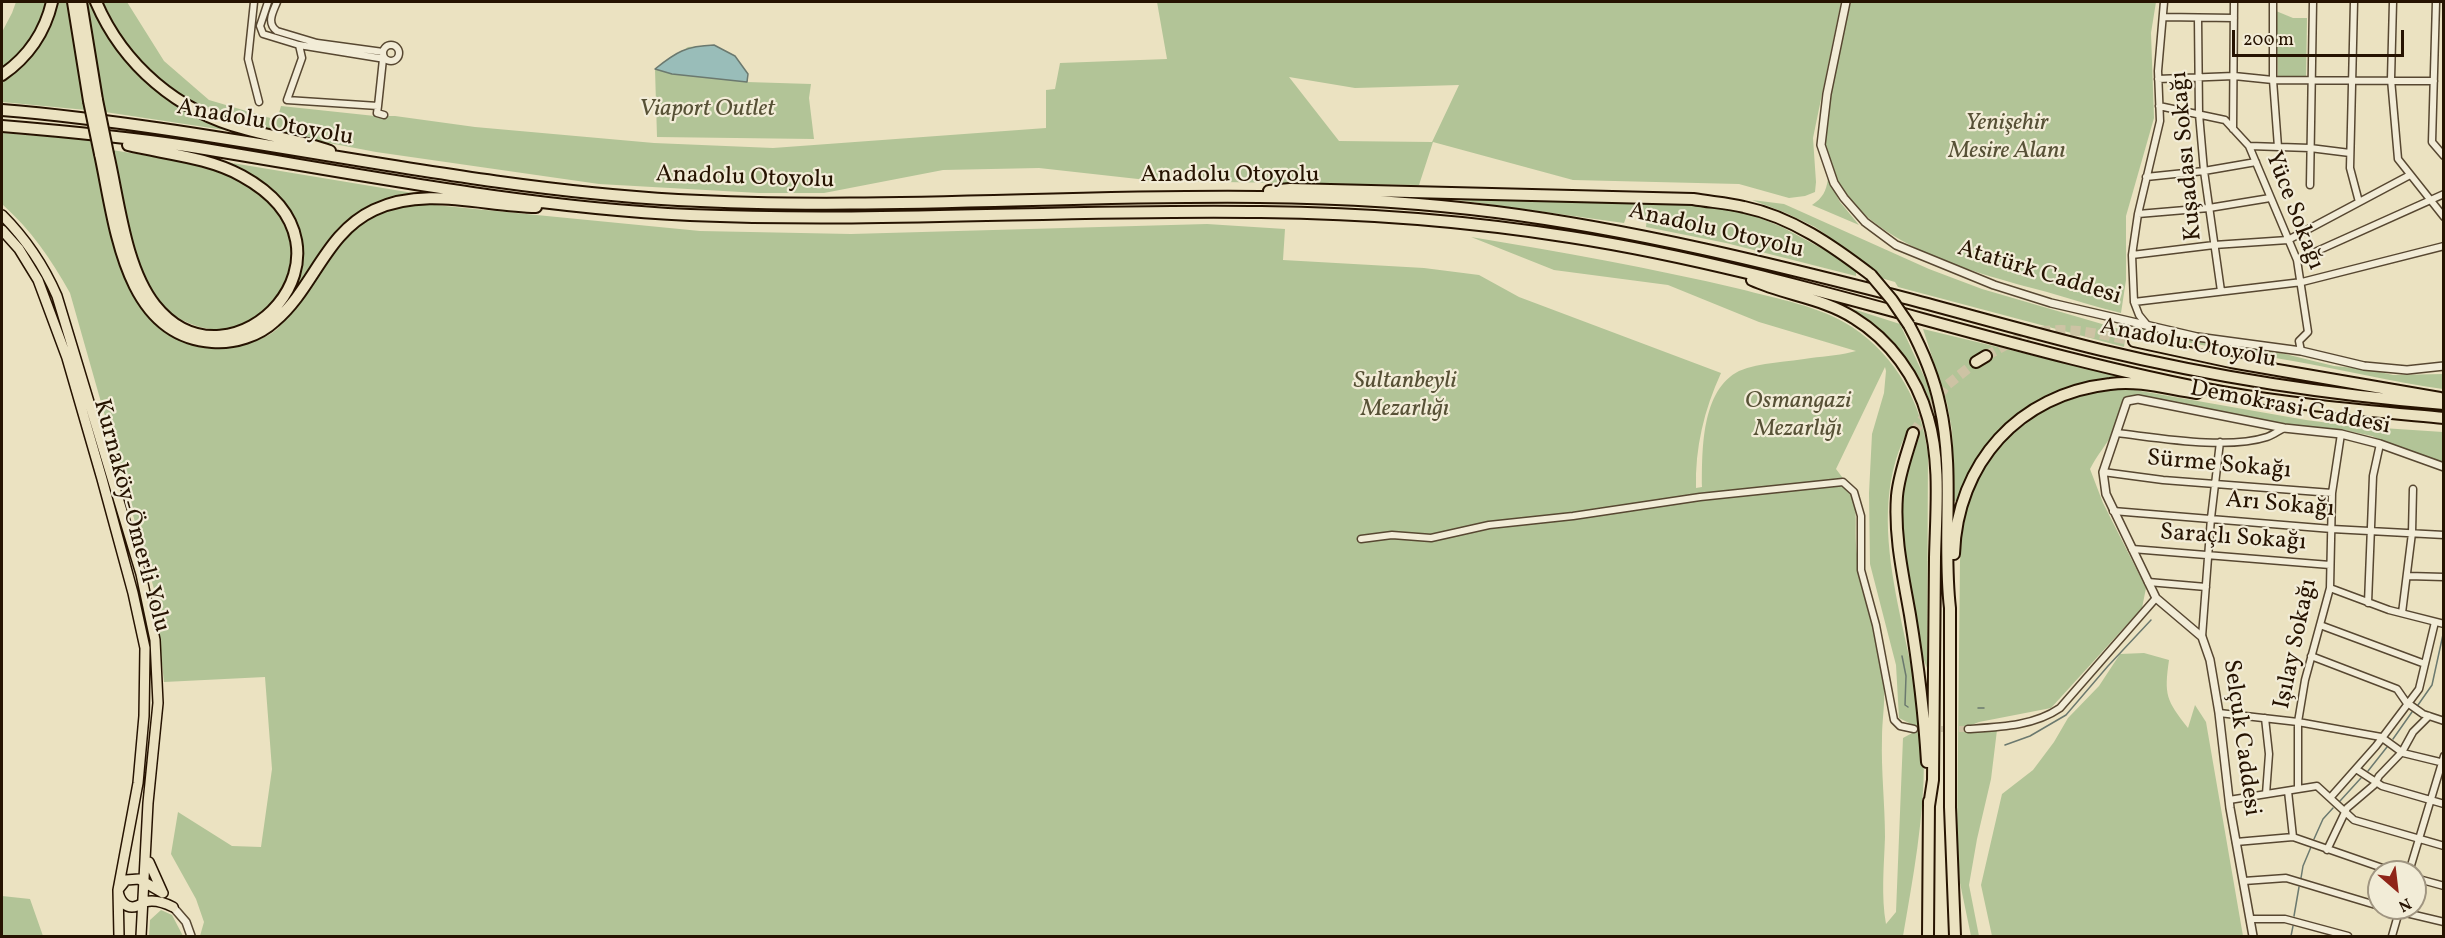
<!DOCTYPE html>
<html>
<head>
<meta charset="utf-8">
<style>
	body { margin:0 }
	#map { position:relative; width:2445px; height:938px; overflow:hidden; background:#ebe2c1; font-family:Vollkorn,serif }
	canvas { display:block }
	.frame { position:absolute; inset:0; border:3px solid #261301; pointer-events:none }
	.north { position:absolute; left:2367px; top:860px; width:60px; height:60px; box-sizing:border-box; background:#f2ecd7; border:2px solid #a09581; border-radius:50%; rotate:152deg; font-size:16px; font-weight:700; line-height:24px; text-align:center; color:#261301 }
	.north::after { content:''; display:block; margin:auto; width:21px; height:27px; background:#8f2418; clip-path:polygon(50% 0,100% 100%,50% 72%,0 100%) }
	.scale { position:absolute; left:2232px; top:30px; width:172px; height:27px; box-sizing:border-box; border:3px solid #261301; border-top:0; padding-left:8px; font-size:18px; line-height:21px; white-space:nowrap; color:#261301; -webkit-text-stroke:4px #f2ecd7; paint-order:stroke }
</style>
</head>
<body>
<div id="map">
<canvas width="2445" height="938"></canvas>
<div class="frame"></div>
<div class="north">N</div>
<div class="scale">200 m</div>
</div>
<script>
const g = document.querySelector('canvas').getContext('2d');
g.lineJoin = 'round';
function paint(path, color) { g.fillStyle = color; g.fill(path, 'evenodd'); }
function stroke(path, color, width, dash) { g.strokeStyle = color; g.lineWidth = width; g.lineCap = dash ? 'butt' : 'round'; g.setLineDash(dash || []); g.stroke(path); }
function write(font, color, halo, rows, align = 'center') {
  g.font = font + ' Vollkorn,serif'; g.lineWidth = 4.5; g.setLineDash([]); g.textBaseline = 'middle'; g.strokeStyle = halo; g.fillStyle = color; for (const [text, x, y, turn = 0] of rows) {
    g.save(); g.translate(x, y); g.rotate((+turn || 0) * Math.PI / 180); g.textAlign = isNaN(turn) ? turn : align; if (halo) g.strokeText(text, 0, 0); g.fillText(text, 0, 0); g.restore();
  }
}
paint(new Path2D(`
	M 16,2 L 48,2 C 40,30 27,52 2,69 L 2,32 L 12,13 Z
	M 56,2 L 69,2 L 86,110 L 2,102 L 2,80 L 16,70 Z
	M 86,2 L 93,2 L 136,68 L 238,132 L 105,112 Z
	M 103,2 L 127,2 L 164,61 L 209,100 L 277,120 L 281,106 L 375,116 L 395,116 L 475,127 L 654,143 L 773,148 L 1046,128 L 1046,90 L 1055,89 L 1060,63 L 1167,59 L 1157,2 L 1841,2 L 1813,138 L 1816,182 L 1815,192 L 1805,196 L 1789,198 L 1739,184 L 1573,180 L 1433,142 L 1419,185 L 1156,181 L 1039,168 L 943,170 L 824,193 L 759,193 L 599,184 L 376,152 L 250,128 L 204,111 L 169,89 L 145,70 L 121,37 ZM 1289,77 L 1355,88 L 1459,85 L 1432,142 L 1339,141 Z
	M 1851,2 L 2156,2 L 2151,33 L 2154,118 L 2126,216 L 2126,280 L 2121,313 C 2096,307 2072,299 2047,292 C 1971,272 1832,237 1825,140 C 1825,130 1828,118 1829,108 C 1834,72 1842,37 1851,2 Z
	M 2276,11 L 2293,18 L 2307,18 L 2306,76 L 2278,76 Z
	M 714,45 L 735,56 L 748,74 L 747,82 L 811,84 L 809,98 L 814,139 L 657,137 L 655,69 L 688,47 Z
	M 2,133 L 90,140 C 103,187 124,306 166,332 C 182,341 204,346 223,345 C 241,344 264,342 278,328 C 316,292 329,237 379,214 C 390,208 403,206 414,203 L 700,231 L 851,234 L 1207,224 L 1285,229 L 1283,260 L 1424,268 L 1479,275 L 1519,297 L 1721,373 C 1704,410 1695,448 1696,488 L 1702,487 C 1702,451 1701,390 1739,371 C 1760,362 1789,362 1811,358 C 1826,356 1843,355 1856,351 L 1759,322 L 1668,285 L 1554,270 L 1471,237 C 1562,252 1651,268 1740,289 C 1778,299 1820,306 1852,327 C 1897,357 1922,404 1928,455 L 1927,668 L 1923,658 C 1915,604 1898,546 1904,492 C 1906,473 1913,456 1919,438 L 1907,432 C 1856,533 1923,654 1924,760 C 1924,819 1913,878 1903,936 L 200,936 L 204,922 L 196,899 L 171,854 L 178,812 L 232,846 L 261,847 L 272,769 L 265,677 L 164,682 L 154,589 L 70,293 C 51,259 31,230 2,204 ZM 1885,367 L 1886,371 L 1884,393 L 1872,434 L 1869,493 L 1870,564 L 1896,665 L 1899,718 L 1915,726 L 1914,732 L 1903,738 L 1896,912 L 1886,924 C 1881,896 1884,866 1885,837 C 1885,804 1881,771 1882,738 C 1882,721 1885,705 1884,688 C 1881,644 1866,602 1858,559 C 1851,519 1866,506 1836,469 Z
	M 112,150 C 153,157 198,161 236,179 C 282,201 310,253 278,299 C 274,303 269,307 264,311 C 260,314 255,320 250,322 C 220,338 180,327 159,301 C 132,267 121,194 112,150 Z
	M 214,160 L 431,196 L 368,210 L 291,298 L 298,273 L 299,258 L 276,197 L 245,174 Z
	M 1828,179 L 1840,202 L 1859,225 L 1812,205 C 1823,198 1826,191 1828,179 Z
	M 1436,197 L 1673,203 L 1716,207 L 1750,214 L 1782,227 L 1832,254 L 1834,253 L 1862,274 L 1856,272 L 1856,276 L 1726,243 L 1646,227 L 1647,217 L 1628,212 L 1624,223 Z
	M 1752,200 L 1784,204 L 1929,269 L 1982,289 L 2126,331 L 2124,347 L 1898,287 L 1895,282 L 1881,278 L 1863,261 L 1815,227 L 1786,213 Z
	M 1853,309 L 1900,324 L 1928,385 L 1936,419 C 1919,365 1898,342 1853,309 Z
	M 2136,327 L 2285,354 L 2334,366 L 2366,369 L 2393,375 L 2443,374 L 2443,389 C 2393,382 2344,370 2293,361 C 2240,352 2187,343 2134,331 Z
	M 1923,329 L 2118,376 L 2118,379 C 2033,385 1989,425 1957,501 L 1954,501 L 1952,430 L 1947,403 Z
	M 2129,389 L 2306,420 L 2352,426 L 2443,432 L 2443,463 L 2400,449 L 2372,436 L 2344,430 L 2273,423 L 2129,396 C 2117,406 2120,419 2114,431 C 2107,444 2097,455 2090,469 L 2103,503 L 2146,588 L 2142,608 L 2051,708 L 1979,722 L 1969,726 L 1968,733 L 1997,730 L 1991,779 L 1977,839 L 1969,885 L 1979,936 L 1971,936 L 1960,883 L 1957,841 L 1960,561 C 1962,541 1962,518 1970,498 C 1996,428 2056,392 2129,389 Z
	M 2144,653 L 2169,660 C 2164,695 2166,700 2188,728 L 2195,705 L 2206,722 L 2243,936 L 1992,936 L 1981,885 L 2002,794 L 2033,770 L 2054,742 L 2068,718 L 2099,686 L 2120,654 Z
	M 2,896 L 30,899 L 43,936 L 2,936 Z
	M 161,910 L 172,915 L 183,936 L 149,936 L 150,920 Z`), '#b2c497');
const water = new Path2D(`
	M 714,45 L 735,56 L 748,74 L 747,82 L 672,74 L 655,69 C 676,52 686,46 714,45 Z`);
paint(water, '#99bdb9');
stroke(water, '#6b796f', 1.5);
stroke(new Path2D(`
	M 1902,656 L 1906,676 L 1905,705 L 1908,707
	M 2418,705 L 2432,685 L 2444,630
	M 1978,708 L 1984,708
	M 2393,739 L 2412,712
	M 2005,745 L 2030,736 L 2066,715 L 2108,666 L 2151,620
	M 2368,771 L 2387,747
	M 2340,801 L 2361,778
	M 2314,839 L 2323,819 L 2333,808
	M 2301,878 L 2303,866 L 2311,847
	M 2294,916 L 2299,887
	M 2291,936 L 2293,926`), '#6b796f', 1.5);
stroke(new Path2D(`
	M 1914,729 L 1968,729`), '#cdc3a4', 6, [6, 3]);
stroke(new Path2D(`
	M 1986,356 C 1999,349 2013,340 2027,335 C 2062,324 2099,334 2134,341
	M 1913,433 L 1946,386 L 1976,362`), '#cdc3a4', 10, [10, 5]);
const minor = new Path2D(`
	M 254,2 L 248,59 L 259,102
	M 268,2 L 260,26 L 263,34 L 299,45 L 385,59
	M 277,2 C 273,12 266,23 277,31 L 317,43 L 383,52
	M 2273,2 L 2273,80 L 2278,147
	M 2354,2 L 2350,168 L 2359,202
	M 2393,2 L 2391,79 L 2398,159 L 2444,217
	M 2436,2 L 2432,142 L 2444,156
	M 2163,17 L 2234,18
	M 2198,18 L 2199,114 L 2204,171 L 2221,291
	M383 53a8 8 0 1 1 16 0a8 8 0 1 1-16 0Z
	M 299,45 L 302,58 L 287,100 L 378,106 L 377,113 L 384,115
	M 2158,79 L 2234,76 L 2273,80 L 2434,81
	M 378,106 L 383,59
	M 2159,106 L 2225,120 L 2249,146 L 2297,260 L 2308,332 L 2299,341 L 2301,351
	M 2233,129 L 2234,2
	M 2249,146 L 2310,148 L 2350,153
	M 2146,177 L 2204,171 L 2256,162
	M 2310,185 L 2313,2
	M 2138,214 L 2209,208 L 2270,198
	M 2132,255 L 2214,245 L 2288,240 L 2410,175
	M 2297,260 L 2444,194
	M 2134,302 L 2302,282 L 2444,246
	M 2148,326 L 2139,315 L 2134,302 L 2132,255 L 2138,214 L 2160,121 L 2158,71 L 2164,2
	M 2117,433 C 2160,438 2227,450 2267,437 C 2273,435 2278,431 2284,428
	M 2103,472 L 2163,480 L 2332,493
	M 2113,511 L 2332,529 L 2444,535
	M 1361,539 L 1392,535 L 1431,538 L 1489,525 L 1573,516 L 1700,497 L 1843,482 L 1854,492 L 1861,516 L 1861,570 L 1876,625 L 1894,720 L 1900,726 L 1914,729
	M 2132,549 L 2330,565
	M 2408,576 L 2444,577
	M 2148,582 L 2206,587
	M 2330,588 L 2389,610 L 2444,624
	M 2368,603 L 2373,476 L 2380,444
	M 2402,613 L 2412,533 L 2413,489
	M 2320,625 L 2425,664
	M 2202,637 L 2211,518 L 2220,442
	M 2311,656 L 2397,689 L 2406,702 L 2423,714 L 2444,721
	M 2219,713 L 2298,722 L 2381,737 L 2403,753 L 2444,763
	M 2265,718 L 2269,754 L 2266,794
	M 1968,729 C 2000,727 2034,726 2060,708 L 2156,598
	M 2356,769 L 2382,786 L 2444,804
	M 2298,789 L 2298,722 L 2305,680 L 2330,588 L 2332,493 L 2341,434
	M 2288,791 L 2293,837
	M 2330,798 L 2376,746 L 2419,689 L 2435,622
	M 2229,800 L 2317,786 L 2354,820 L 2444,846
	M 2236,842 L 2293,837 L 2394,872
	M 2327,850 L 2347,808 L 2374,785 L 2379,776 L 2402,752 L 2413,732 L 2429,716
	M 2409,872 L 2444,756
	M 2415,878 L 2444,886
	M 2244,881 L 2286,878 L 2379,906
	M 2385,908 L 2444,922
	M 2250,919 L 2285,919 L 2348,936
	M 2392,936 L 2400,908`);
const tertiary = new Path2D(`
	M 1846,2 L 1827,94 L 1821,145 L 1834,183 L 1844,198 L 1865,222 L 1896,245 L 1994,285 L 2051,303 L 2197,337 L 2301,351 L 2364,366 L 2407,370 L 2444,366
	M 173,907 L 186,922 L 191,936
	M 2253,936 L 2230,808 L 2219,713 L 2210,660 L 2202,637 L 2156,598 L 2106,494 L 2103,472 L 2127,401 L 2138,399 L 2284,428 L 2341,434 L 2380,444 L 2444,467`);
const trunk = new Path2D(`
	M 2,215 C 26,239 43,264 57,296 L 141,574 L 155,640 L 158,703 L 148,803 L 141,936
	M 2,230 L 19,249 L 38,280 L 67,358 L 102,479 L 133,593 L 145,648 L 144,716 L 138,783 L 118,890 L 119,936
	M 149,862 L 162,891
	M 163,893 L 139,879 L 126,880 L 118,890 C 119,900 126,910 137,906 C 140,905 142,903 145,902 C 155,899 165,903 173,907`);
const motorway = new Path2D(`
	M 73,2 L 89,101
	M 81,2 L 97,100
	M 96,2 C 123,65 178,112 245,129 C 273,137 302,141 330,151
	M 2,75 C 28,57 45,32 52,2
	M 2,110 C 229,129 450,187 678,200 C 950,215 1224,177 1496,212 C 1636,230 1772,264 1909,299 C 1973,316 2036,334 2101,350 C 2214,377 2328,395 2444,404
	M 2,126 C 63,131 125,137 186,146 C 354,173 520,207 690,215 C 881,223 1071,209 1261,212 C 1364,213 1468,221 1570,237 C 1791,271 2002,351 2222,392 C 2295,405 2370,411 2444,418
	M 100,154 C 115,222 123,336 212,342 C 234,344 259,336 275,321 C 314,288 325,233 374,210 C 425,186 483,206 536,207
	M 108,154 C 119,201 125,267 155,305 C 232,401 377,250 242,176 C 208,157 165,154 128,145
	M 1269,191 L 1290,189 L 1693,199 C 1710,202 1728,203 1744,207 C 1792,217 1833,246 1871,275
	M 1752,280 C 1785,295 1823,298 1854,318 C 1890,340 1917,377 1928,418 C 1941,462 1936,512 1935,558 C 1934,632 1933,706 1933,780 L 1929,806
	M 1909,325 C 1923,351 1934,377 1940,406 C 1955,472 1942,541 1950,608 L 1950,807 L 1955,936
	M 2134,341 L 2231,362 L 2440,398
	M 1976,362 L 1986,356
	M 1913,433 C 1907,454 1899,474 1897,496 C 1894,536 1903,575 1910,615 C 1918,664 1924,712 1927,762
	M 1954,554 C 1957,463 2019,394 2110,384 C 2140,380 2168,389 2197,393
	M 1928,936 L 1929,801`);
stroke(minor, '#574731', 9);
stroke(tertiary, '#574731', 10);
stroke(trunk, '#261301', 12);
stroke(motorway, '#261301', 14);
stroke(minor, '#f2ecd7', 6);
stroke(tertiary, '#f2ecd7', 7);
stroke(trunk, '#ebe2c1', 9);
stroke(motorway, '#ebe2c1', 10);
const motorwayBridge = new Path2D(`
	M 97,100 L 108,154
	M 89,101 L 100,154
	M 1871,275 L 1892,300 L 1909,325`);
stroke(motorwayBridge, '#261301', 14, []);
stroke(motorwayBridge, '#ebe2c1', 10);
write('italic 24px', '#575136', '#f2ecd7', [
	["Viaport Outlet",707,111],
	["Yenişehir",2007,125],
	["Mesire Alanı",2007,153],
	["Sultanbeyli",1405,383],
	["Mezarlığı",1405,411],
	["Osmangazi",1798,403],
	["Mezarlığı",1798,431]
]);
write('24px', '#261301', '#f2ecd7', [
	["Anadolu Otoyolu",265,124,10],
	["Kuşadası Sokağı",2188,156,-95],
	["Anadolu Otoyolu",1230,177],
	["Anadolu Otoyolu",745,179,2],
	["Yüce Sokağı",2293,211,69],
	["Anadolu Otoyolu",1716,232,13],
	["Atatürk Caddesi",2039,274,17],
	["Anadolu Otoyolu",2188,345,11],
	["Demokrasi Caddesi",2290,409,11],
	["Sürme Sokağı",2219,466,5],
	["Arı Sokağı",2280,506,5],
	["Kurnaköy-Ömerli Yolu",130,516,75],
	["Saraçlı Sokağı",2233,539,4],
	["Işılay Sokağı",2297,644,-78],
	["Selçuk Caddesi",2240,738,82]
]);
</script>
</body>
</html>
